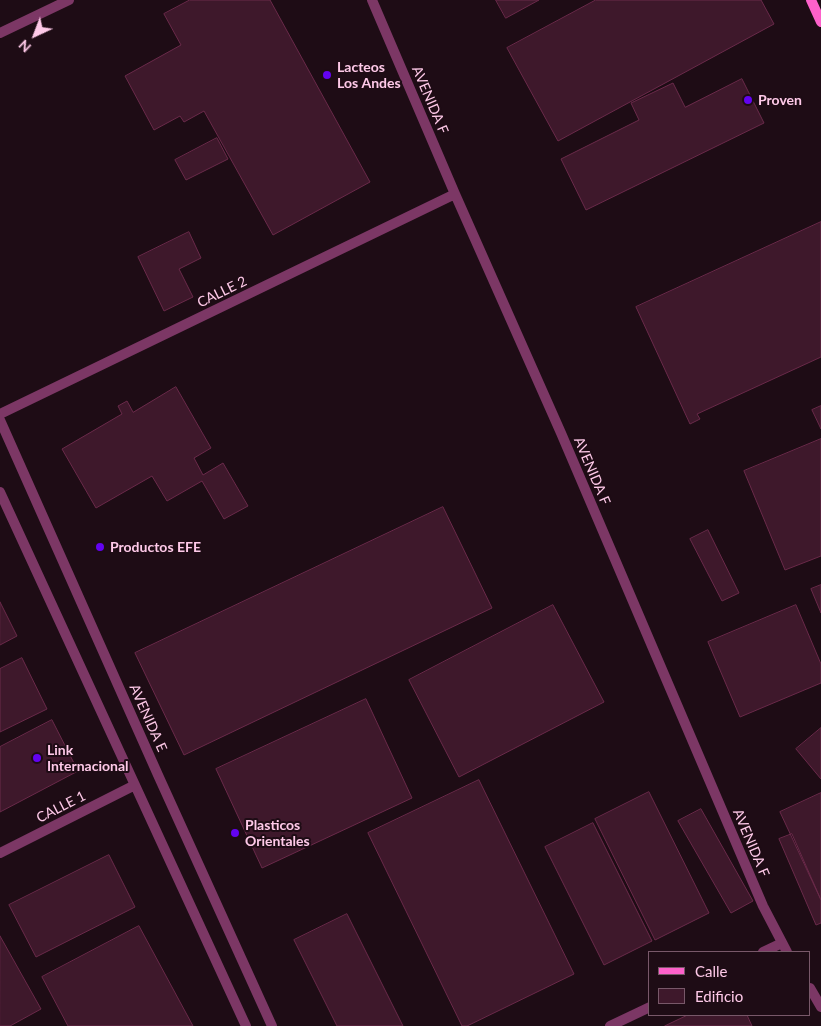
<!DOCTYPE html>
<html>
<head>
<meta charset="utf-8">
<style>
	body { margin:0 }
	#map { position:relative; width:821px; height:1026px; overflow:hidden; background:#1e0c15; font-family:Lato,sans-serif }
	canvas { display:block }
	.legend { position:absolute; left:648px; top:951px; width:162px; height:65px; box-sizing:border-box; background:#1e0c15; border:1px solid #785869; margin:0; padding:6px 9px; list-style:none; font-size:15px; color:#fec9e8 }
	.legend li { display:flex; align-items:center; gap:10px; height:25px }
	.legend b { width:25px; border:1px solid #785869 }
	.north { position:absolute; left:10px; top:10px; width:50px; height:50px; -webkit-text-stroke:4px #1e0c15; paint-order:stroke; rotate:223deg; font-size:14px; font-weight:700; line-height:20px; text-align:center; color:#fec9e8 }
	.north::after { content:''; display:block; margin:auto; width:18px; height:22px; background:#fec9e8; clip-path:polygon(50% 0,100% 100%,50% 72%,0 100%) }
</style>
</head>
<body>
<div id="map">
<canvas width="821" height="1026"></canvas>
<ul class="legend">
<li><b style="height:6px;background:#fd61ca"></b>Calle</li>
<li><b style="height:14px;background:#3e182b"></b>Edificio</li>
</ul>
<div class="north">N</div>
</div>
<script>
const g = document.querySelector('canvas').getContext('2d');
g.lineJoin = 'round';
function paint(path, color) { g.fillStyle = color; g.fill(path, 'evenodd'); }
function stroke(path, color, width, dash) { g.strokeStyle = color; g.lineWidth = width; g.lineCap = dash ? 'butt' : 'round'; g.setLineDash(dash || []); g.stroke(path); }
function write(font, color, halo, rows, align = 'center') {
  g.font = font + ' Lato,sans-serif'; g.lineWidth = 4; g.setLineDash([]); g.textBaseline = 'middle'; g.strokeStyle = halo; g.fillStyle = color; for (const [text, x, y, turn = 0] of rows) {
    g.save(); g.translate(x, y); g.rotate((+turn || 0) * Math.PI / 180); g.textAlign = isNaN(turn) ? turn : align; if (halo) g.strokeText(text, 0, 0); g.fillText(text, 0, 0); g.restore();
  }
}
const building = new Path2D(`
	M 190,0 L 270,0 L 370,182 L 273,235 L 204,111 L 184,122 L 180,116 L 154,130 L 125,76 L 181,45 L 164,14 Z
	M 496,0 L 539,0 L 506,18 Z
	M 596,0 L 761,0 L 774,24 L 558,141 L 507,48 Z
	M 742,79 L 764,123 L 586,210 L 561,159 L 639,120 L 631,103 L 673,83 L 685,107 Z
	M 217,138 L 228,159 L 186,180 L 175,160 Z
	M 821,222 L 821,357 L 697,414 L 700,419 L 690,424 L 636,307 Z
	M 189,232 L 201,258 L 179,269 L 193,297 L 164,311 L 138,257 Z
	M 176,387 L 211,448 L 194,458 L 203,475 L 223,463 L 248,506 L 224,519 L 202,481 L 167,501 L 152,476 L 96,508 L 62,449 L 122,414 L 118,406 L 127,401 L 133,412 Z
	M 821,406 L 821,429 L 812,410 Z
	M 821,439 L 821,556 L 785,570 L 744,471 Z
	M 443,507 L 492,608 L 184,755 L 135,653 Z
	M 708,530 L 739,593 L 722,601 L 690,539 Z
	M 821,585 L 821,613 L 811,589 Z
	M 0,602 L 17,636 L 0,645 Z
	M 553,605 L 604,702 L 459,777 L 409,680 Z
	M 796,605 L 821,664 L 821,683 L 740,717 L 708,642 Z
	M 22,658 L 47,709 L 0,732 L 0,669 Z
	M 366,699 L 412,798 L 262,868 L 216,769 Z
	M 52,720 L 78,771 L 0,812 L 0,747 Z
	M 821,728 L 821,779 L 796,749 Z
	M 479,780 L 574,974 L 467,1026 L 462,1026 L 368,833 Z
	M 649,792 L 709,913 L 655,940 L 595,819 Z
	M 821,793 L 821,900 L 780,812 Z
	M 701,809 L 753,901 L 731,913 L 678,821 Z
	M 593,823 L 652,941 L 604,965 L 545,847 Z
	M 792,834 L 821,900 L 821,923 L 816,925 L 779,839 Z
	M 109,855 L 135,907 L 36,957 L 9,905 Z
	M 347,914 L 403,1026 L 337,1026 L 294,940 Z
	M 139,926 L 193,1026 L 68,1026 L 42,977 Z
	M 0,936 L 41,1009 L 10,1026 L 0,1026 Z
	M 688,1015 L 747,1015 L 752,1026 L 665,1026 Z`);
paint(building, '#3e182b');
stroke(building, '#6a2a4a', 1);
stroke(new Path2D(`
	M 372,0 L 455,194 L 561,433 L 763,906 L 787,952
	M 0,33 L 69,0
	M 0,414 L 455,194
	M 0,420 L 158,775 L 272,1026
	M 0,492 L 246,1026
	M 0,853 L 135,785
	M 763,952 L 782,943
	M 810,988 L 821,1007
	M 610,1026 L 650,1007`), '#7c3765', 10);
stroke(new Path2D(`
	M 811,0 L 821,22`), '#fd61ca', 10);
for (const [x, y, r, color] of [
	[327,75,5,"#6303f1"],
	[748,100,5,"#6303f1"],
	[100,547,5,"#6303f1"],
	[37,758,5,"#6303f1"],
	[235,833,5,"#6303f1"]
]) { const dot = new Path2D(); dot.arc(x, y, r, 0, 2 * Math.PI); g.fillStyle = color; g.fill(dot); stroke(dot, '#1e0c15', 2); }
write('bold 14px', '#fec9e8', '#1e0c15', [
	["Lacteos",337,67],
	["Los Andes",337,83],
	["Proven",758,100],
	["Productos EFE",110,547],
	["Link",47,750],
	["Internacional",47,766],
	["Plasticos",245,825],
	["Orientales",245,841]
], 'left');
write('14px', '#fec9e8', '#1e0c15', [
	["AVENIDA F",430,100,67],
	["CALLE 2",222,292,-26],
	["AVENIDA F",592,471,67],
	["AVENIDA E",148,718,66],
	["CALLE 1",61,807,-27],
	["AVENIDA F",751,843,67]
]);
</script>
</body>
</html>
